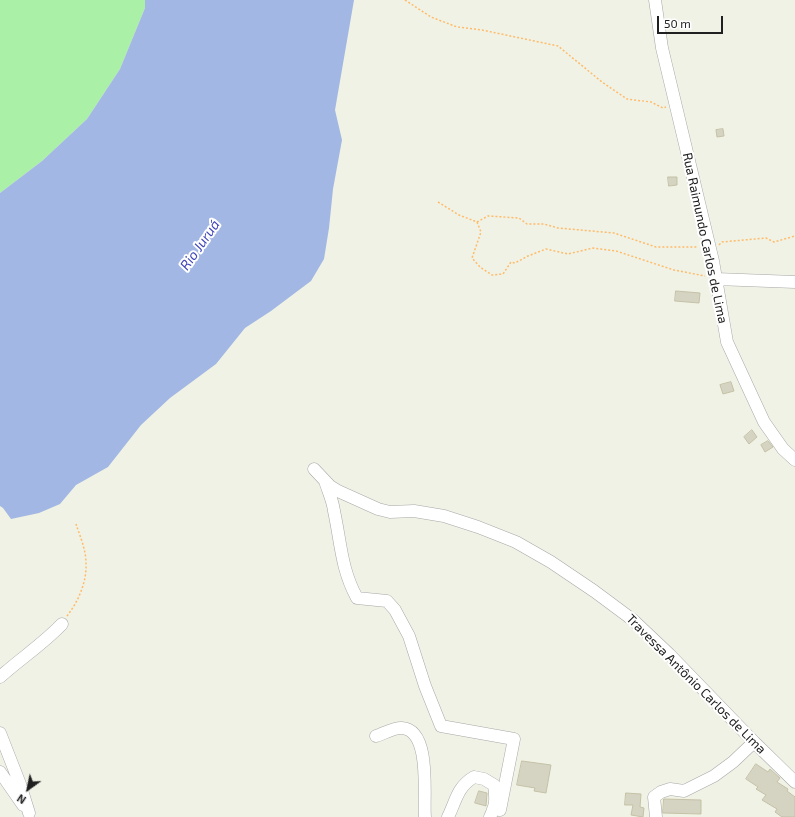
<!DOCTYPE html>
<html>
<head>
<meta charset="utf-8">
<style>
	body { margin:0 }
	#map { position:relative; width:795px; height:817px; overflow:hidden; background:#f0f2e5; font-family:"Exo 2",sans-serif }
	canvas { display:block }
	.north { position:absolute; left:8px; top:769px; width:40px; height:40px; -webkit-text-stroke:3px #fff; paint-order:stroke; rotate:213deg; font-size:11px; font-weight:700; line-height:16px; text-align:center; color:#202020 }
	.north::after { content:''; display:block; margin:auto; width:14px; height:18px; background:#202020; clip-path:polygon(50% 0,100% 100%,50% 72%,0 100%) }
	.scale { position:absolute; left:657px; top:16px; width:66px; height:18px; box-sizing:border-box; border:2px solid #202020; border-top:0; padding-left:5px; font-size:12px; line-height:14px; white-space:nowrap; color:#202020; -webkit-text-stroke:3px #fff; paint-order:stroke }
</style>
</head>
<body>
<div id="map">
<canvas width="795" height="817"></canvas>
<div class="north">N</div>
<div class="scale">50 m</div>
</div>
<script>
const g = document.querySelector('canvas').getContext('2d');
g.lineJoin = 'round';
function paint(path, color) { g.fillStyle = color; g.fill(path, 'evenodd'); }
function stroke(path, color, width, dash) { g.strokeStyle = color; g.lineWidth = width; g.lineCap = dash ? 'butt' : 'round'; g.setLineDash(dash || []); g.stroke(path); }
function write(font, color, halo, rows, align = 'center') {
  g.font = font + ' "Exo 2",sans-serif'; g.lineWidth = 4; g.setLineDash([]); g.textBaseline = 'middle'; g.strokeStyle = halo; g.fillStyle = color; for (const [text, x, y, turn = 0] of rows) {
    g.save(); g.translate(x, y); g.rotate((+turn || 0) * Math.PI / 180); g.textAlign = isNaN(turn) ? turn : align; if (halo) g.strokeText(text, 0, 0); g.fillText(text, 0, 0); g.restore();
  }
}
paint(new Path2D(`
	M 0,0 L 145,0 L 145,8 L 120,69 L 87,119 L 42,161 L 0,193 Z`), '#aaf0a7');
paint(new Path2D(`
	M 145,0 L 354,0 L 335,110 L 342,140 L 333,189 L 329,228 L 324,259 L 311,281 L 271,311 L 245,328 L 216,364 L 170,398 L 141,425 L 108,467 L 76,485 L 60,504 L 39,513 L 11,519 L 3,508 L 0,506 L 0,193 L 42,161 L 87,119 L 120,69 L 145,8 Z`), '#a2b7e3');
const building = new Path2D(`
	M 723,129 L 724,136 L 717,137 L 716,130 Z
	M 668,177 L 677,177 L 677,185 L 669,186 Z
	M 676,291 L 700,293 L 699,303 L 675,301 Z
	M 731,382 L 734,391 L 723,394 L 720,385 Z
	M 752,430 L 757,437 L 749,444 L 744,437 Z
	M 768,441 L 773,447 L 765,452 L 761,445 Z
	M 522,761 L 551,765 L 546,793 L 534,791 L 535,788 L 517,785 Z
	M 756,764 L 768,772 L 770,769 L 780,778 L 777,782 L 788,789 L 787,791 L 795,797 L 795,817 L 782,817 L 775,812 L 777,809 L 762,800 L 766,795 L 756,789 L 758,787 L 746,779 Z
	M 479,791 L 487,793 L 486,806 L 475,803 Z
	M 626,793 L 641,794 L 640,807 L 644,808 L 643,817 L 631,815 L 633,805 L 625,805 Z
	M 664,799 L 701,800 L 701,814 L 663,813 Z`);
paint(building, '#d5d3c2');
stroke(building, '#c5c1a6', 1);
const minor = new Path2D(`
	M 655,0 L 662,48 L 713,261 L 727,342 L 764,422 L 783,449 L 795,460
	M 716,279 L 795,282
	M 314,469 L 330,486 L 338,491 L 378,509 L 390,512 L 414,511 L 444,516 L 478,527 L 516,542 L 551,562 L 594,591 L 633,620 L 669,654 L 754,742 L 795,782
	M 325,481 C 328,491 333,501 334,511 C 341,543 341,569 357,598 L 387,601 L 395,610 L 409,636 L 425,686 L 441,726 L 514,739 L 500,810 L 493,809
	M 0,677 C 20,659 43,644 62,624
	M 0,733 L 20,784 L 29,813
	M 376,736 C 383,734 395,727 402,728 C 432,730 423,798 425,817
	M 0,772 L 23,805
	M 448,817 C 456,801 457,787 474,777 L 484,779 L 494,785 C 496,799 496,805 490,817
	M 656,817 L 654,797 L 661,792 L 670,789 L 684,791 L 714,776 L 733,762 L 754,742`);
stroke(minor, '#a7a7a7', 13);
stroke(new Path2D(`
	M 405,0 L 431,17 L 457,27 L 482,30 L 558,46 L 602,82 L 627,99 L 651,102 L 663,108 L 666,107
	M 438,202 L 459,215 L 477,222 L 488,216 L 519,218 L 527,224 L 544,224 L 558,228 L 614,233 L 656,247 L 698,247
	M 477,222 L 481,232 L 472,258 L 480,267 L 492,275 L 503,274 L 511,262 L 515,263 L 528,256 L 546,249 L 568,254 L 593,248 L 616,251 L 674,270 L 705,276
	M 719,245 L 722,242 L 766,238 L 774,242 L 795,236
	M 67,616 C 78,602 87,582 86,563 C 86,550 80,536 76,524`), '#ffbb69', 1.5, [2, 2]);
stroke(minor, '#fff', 12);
write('13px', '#202020', '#fff', [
	["Rua Raimundo Carlos de Lima",705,238,78],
	["Travessa Antônio Carlos de Lima",696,684,45]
]);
write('italic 14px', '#4148bb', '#fff', [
	["Rio Juruá",200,245,-55]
]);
</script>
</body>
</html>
